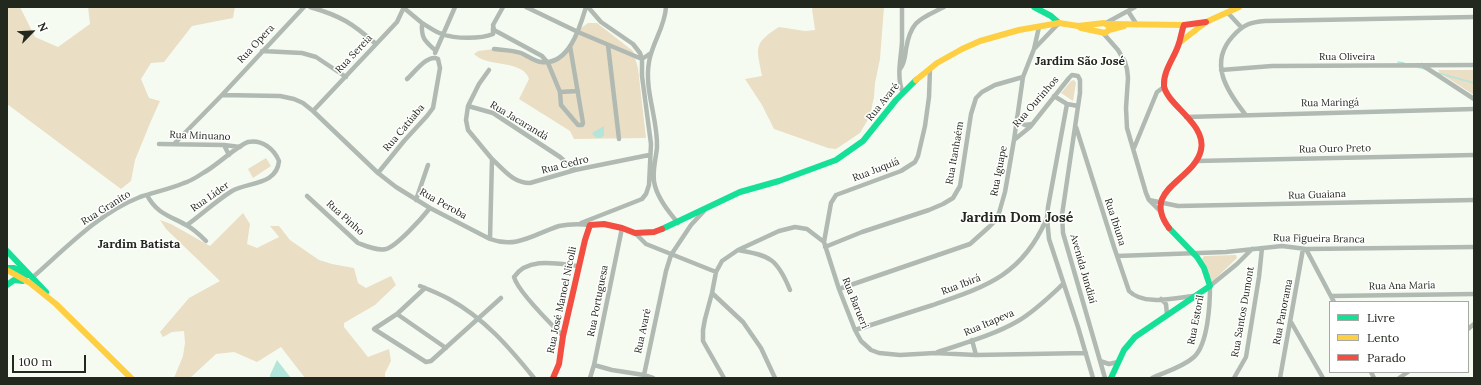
<!DOCTYPE html>
<html>
<head>
<meta charset="utf-8">
<style>
	body { margin:0 }
	#map { position:relative; width:1481px; height:385px; overflow:hidden; background:#f6fbf2; font-family:Lora,serif }
	canvas { display:block }
	.frame { position:absolute; inset:0; border:8px solid #22281d; pointer-events:none }
	.legend { position:absolute; left:1329px; top:301px; width:140px; height:72px; box-sizing:border-box; background:#fff; border:1px solid #a7a9a5; margin:0; padding:5px 7px; list-style:none; font-size:12px; color:#22281d }
	.legend li { display:flex; align-items:center; gap:8px; height:20px }
	.legend b { width:20px; border:1px solid #a7a9a5 }
	.north { position:absolute; left:12px; top:12px; width:40px; height:40px; -webkit-text-stroke:3px #fff; paint-order:stroke; rotate:66deg; font-size:11px; font-weight:700; line-height:16px; text-align:center; color:#22281d }
	.north::after { content:''; display:block; margin:auto; width:14px; height:18px; background:#22281d; clip-path:polygon(50% 0,100% 100%,50% 72%,0 100%) }
	.scale { position:absolute; left:12px; top:355px; width:74px; height:18px; box-sizing:border-box; border:2px solid #22281d; border-top:0; padding-left:5px; font-size:12px; line-height:14px; white-space:nowrap; color:#22281d; -webkit-text-stroke:3px #fff; paint-order:stroke }
</style>
</head>
<body>
<div id="map">
<canvas width="1481" height="385"></canvas>
<div class="frame"></div>
<ul class="legend">
<li><b style="height:5px;background:#16e098"></b>Livre</li>
<li><b style="height:5px;background:#ffcf43"></b>Lento</li>
<li><b style="height:5px;background:#f24e42"></b>Parado</li>
</ul>
<div class="north">N</div>
<div class="scale">100 m</div>
</div>
<script>
const g = document.querySelector('canvas').getContext('2d');
g.lineJoin = 'round';
function paint(path, color) { g.fillStyle = color; g.fill(path, 'evenodd'); }
function stroke(path, color, width, dash) { g.strokeStyle = color; g.lineWidth = width; g.lineCap = dash ? 'butt' : 'round'; g.setLineDash(dash || []); g.stroke(path); }
function write(font, color, halo, rows, align = 'center') {
  g.font = font + ' Lora,serif'; g.lineWidth = 3; g.setLineDash([]); g.textBaseline = 'middle'; g.strokeStyle = halo; g.fillStyle = color; for (const [text, x, y, turn = 0] of rows) {
    g.save(); g.translate(x, y); g.rotate((+turn || 0) * Math.PI / 180); g.textAlign = isNaN(turn) ? turn : align; if (halo) g.strokeText(text, 0, 0); g.fillText(text, 0, 0); g.restore();
  }
}
paint(new Path2D(`
	M 7,7 L 20,7 L 35,37 L 58,47 L 90,24 L 88,7 L 235,7 L 233,18 L 192,26 L 164,62 L 151,63 L 141,79 L 149,98 L 160,101 L 151,121 L 135,160 L 131,181 L 121,189 L 7,104 Z
	M 814,7 L 884,7 L 880,59 L 875,83 L 874,97 L 870,116 L 860,133 L 836,149 L 828,148 L 774,129 L 762,105 L 745,79 L 762,76 C 757,48 752,44 779,27 L 805,31 L 815,30 L 812,9 Z
	M 588,23 L 597,23 L 633,51 L 638,68 L 646,138 L 574,139 L 570,131 L 519,99 L 529,79 C 523,59 487,68 474,54 L 478,51 L 494,49 L 514,51 L 539,62 L 557,60 L 570,46 L 581,28 Z
	M 1438,70 L 1474,70 L 1474,95 L 1440,73 Z
	M 1074,80 L 1076,83 L 1073,101 L 1061,93 L 1071,81 Z
	M 266,158 L 271,166 L 253,178 L 248,169 Z
	M 243,213 L 250,224 L 247,244 L 257,248 L 279,237 L 270,226 L 279,226 L 290,240 L 319,260 L 332,264 L 354,268 L 358,283 L 366,288 L 391,276 L 396,285 L 375,305 L 344,323 L 344,327 L 368,357 L 389,349 L 391,361 L 385,373 L 385,378 L 305,378 L 281,347 L 257,362 L 234,352 L 216,354 L 190,378 L 174,378 L 183,356 L 185,343 L 184,331 L 172,332 L 163,337 L 160,332 L 189,298 L 220,281 L 166,229 L 160,220 L 171,224 L 210,246 Z
	M 1236,255 L 1237,258 L 1213,281 L 1210,280 L 1202,259 L 1204,256 Z`), '#eadec4');
paint(new Path2D(`
	M 604,126 L 604,135 L 601,138 C 596,138 594,137 592,133 Z
	M 277,360 L 291,378 L 270,378 L 270,375 Z`), '#b4e5db');
stroke(new Path2D(`
	M 1398,62 L 1404,63
	M 1417,67 L 1425,69
	M 1438,73 L 1474,83`), '#b4e5db', 1.5);
stroke(new Path2D(`
	M 310,7 C 341,16 352,23 376,44
	M 503,7 L 493,25 L 494,30 L 542,56 L 548,63 L 560,92 L 561,105 L 578,125 L 582,125 L 583,123 L 570,46
	M 526,7 L 578,32 L 642,59 L 651,53
	M 666,7 C 665,27 652,43 649,62 C 644,90 658,119 657,147 C 656,160 651,173 655,186 C 659,200 669,212 678,223
	M 902,7 C 902,19 902,31 902,42 C 901,59 896,77 903,93
	M 404,8 L 422,23 C 421,39 425,41 436,51
	M 1128,11 L 1137,25
	M 1228,13 L 1241,27
	M 422,23 C 429,27 435,32 442,34 C 455,39 481,39 493,34 L 493,28
	M 1106,23 L 1135,7
	M 1103,33 L 1118,50 L 1125,62 L 1127,69 L 1128,78 L 1126,108 L 1127,128 L 1146,193 L 1149,200 L 1161,212
	M 608,45 L 619,139
	M 494,49 C 503,50 513,50 521,53 C 528,56 534,61 541,62 C 569,66 580,27 586,7
	M 1034,49 L 1059,23
	M 262,51 L 302,53 L 316,57 L 346,77
	M 435,53 L 455,7
	M 1422,65 L 1474,99
	M 900,69 C 905,63 905,56 906,49 C 911,20 920,19 944,7
	M 1221,70 L 1272,66 L 1474,65
	M 560,92 L 578,91
	M 222,95 L 304,7
	M 1054,96 L 1067,104 L 1078,106
	M 1067,104 L 1048,207 L 1047,218 L 1049,239 L 1078,327 L 1093,378
	M 468,106 L 479,84 L 489,70
	M 313,111 L 397,22 L 404,7
	M 1245,114 C 1227,91 1208,63 1233,36 C 1243,25 1250,22 1265,21 L 1474,17
	M 1017,117 L 1021,123 L 1025,125 L 1032,124
	M 1186,117 L 1474,109
	M 1076,127 L 1114,247 L 1129,291 C 1144,306 1174,298 1193,296
	M 1014,140 L 1030,127 L 1069,78 L 1072,75 L 1078,76 L 1080,80 L 1080,93 L 1062,215 L 1063,233 L 1105,378
	M 159,144 L 224,145 L 240,147
	M 174,144 L 222,95 L 280,96 L 294,99 L 303,103 L 313,111 L 378,173 L 396,187 L 430,208 L 490,239 C 517,249 534,234 559,226 C 569,224 580,224 590,225
	M 224,145 L 229,155
	M 1134,148 L 1157,92 L 1164,87
	M 492,159 C 504,170 513,183 530,183 L 575,170 L 649,155
	M 1196,161 L 1474,155
	M 378,173 L 404,141 L 427,116 L 433,108 L 440,68 L 438,59 C 428,53 414,73 407,79
	M 147,195 C 156,213 170,216 186,225 C 194,229 200,235 206,241
	M 307,196 L 358,243 C 366,246 377,251 386,249 C 397,246 422,218 430,208
	M 416,200 L 428,165
	M 1149,200 L 1178,206 L 1474,200
	M 581,223 L 632,203 L 642,199 L 646,194 L 649,185 L 651,144 L 642,76 L 642,59 L 640,53 L 633,44 L 601,22 L 588,7
	M 635,233 L 646,244 L 716,272
	M 490,239 L 492,159 L 468,130 L 466,120 L 468,106 L 493,113 L 560,157 L 575,170
	M 824,242 L 831,203 L 836,195 L 901,171 L 915,162 L 918,156 L 925,126 L 929,97 L 930,69
	M 825,247 L 862,232 L 929,210 L 943,204 L 953,198 L 960,186 L 971,114 L 976,98 L 982,92 L 995,85 L 1023,77
	M 1306,249 L 1334,302
	M 738,250 C 770,256 777,258 790,290
	M 1117,256 L 1226,252 L 1282,246 L 1306,249 L 1474,247
	M 33,277 C 66,248 99,213 140,197 C 155,192 170,189 184,183 C 191,181 197,177 203,173 C 215,167 238,145 248,142 C 262,139 274,149 279,161 C 277,185 248,182 232,191 C 216,201 202,214 187,225
	M 420,286 C 430,290 440,294 449,299 C 484,318 509,347 534,378
	M 425,288 L 397,314 L 374,329 L 426,362 L 431,361 L 501,298
	M 839,289 L 970,244 L 989,227 L 996,220 L 999,213 L 1005,192 L 1014,140 L 1023,77 L 1034,49 L 1039,27
	M 712,293 L 743,322 L 761,348 L 775,378
	M 1331,296 L 1474,294
	M 1161,299 L 1166,304 L 1167,315
	M 397,314 L 446,348
	M 1291,322 L 1323,378
	M 1468,329 L 1474,324
	M 855,330 C 881,322 907,313 933,305 C 987,286 1022,275 1046,220
	M 563,336 C 551,324 518,292 514,277 C 528,256 559,264 579,266
	M 972,340 L 976,355
	M 938,352 C 965,343 994,335 1018,321 C 1035,311 1049,297 1063,284
	M 1100,361 L 1109,364 L 1118,362
	M 594,365 L 612,370 L 644,375 L 653,378
	M 1371,372 L 1374,378
	M 644,375 L 666,271 L 671,255 L 691,225 L 704,211
	M 590,378 L 594,365 L 622,228
	M 724,378 L 703,341 L 703,330 L 705,319 L 712,293 L 716,272 L 722,261 L 738,250 L 779,231 L 795,227 L 807,229 L 824,242 L 839,289 L 855,330 L 861,341 L 871,350 L 879,353 L 900,355 L 935,353 L 976,355 L 1086,353
	M 1152,378 C 1165,372 1183,367 1194,357 C 1208,344 1210,304 1210,286 L 1237,264 L 1252,249
	M 1234,378 L 1246,357 L 1259,277 L 1262,248
	M 1280,378 L 1303,249
	M 1399,378 L 1408,372`), '#b1b9b3', 4.5);
stroke(new Path2D(`
	M 1034,7 L 1051,16 L 1059,23
	M 662,229 L 740,192 L 779,181 L 836,160 L 863,141 L 896,100 L 916,80
	M 7,251 L 46,292
	M 7,268 L 14,268 L 27,275
	M 7,285 L 14,280 L 23,281
	M 1111,378 L 1124,350 L 1135,337 L 1210,286 L 1204,268 L 1197,257 L 1169,228`), '#16e098', 6);
stroke(new Path2D(`
	M 1108,24 L 1185,25
	M 1078,26 L 1081,28 L 1105,33 L 1109,30 L 1124,26
	M 1179,43 L 1206,22 L 1239,7
	M 916,80 L 937,63 L 962,49 L 980,41 L 1019,30 L 1059,23 L 1078,26 L 1104,23 L 1109,26 L 1109,30
	M 7,270 L 30,283 L 56,304 L 131,378`), '#ffcf43', 6);
stroke(new Path2D(`
	M 1169,228 C 1140,189 1194,181 1201,150 C 1207,124 1167,105 1164,86 C 1163,71 1174,58 1178,46 C 1181,39 1181,32 1184,25 L 1206,22
	M 553,378 L 559,364 L 563,336 L 585,240 L 590,225 L 604,224 L 622,228 L 635,233 L 654,232 L 662,229`), '#f24e42', 6);
write('10px', '#22281d', '#fff', [
	["Rua Opera",256,44,-47],
	["Rua Sereia",354,54,-47],
	["Rua Oliveira",1347,57],
	["Rua Avaré",883,102,-51],
	["Rua Ourinhos",1036,102,-49],
	["Rua Maringá",1330,103,-1],
	["Rua Jacarandá",519,121,31],
	["Rua Catúaba",404,128,-50],
	["Rua Minuano",200,136,2],
	["Rua Ouro Preto",1335,149,-1],
	["Rua Itanhaém",955,153,-80],
	["Rua Cedro",565,165,-14],
	["Rua Juquiá",876,170,-21],
	["Rua Iguape",999,171,-79],
	["Rua Guaiana",1317,195,-2],
	["Rua Líder",210,197,-35],
	["Rua Peroba",443,204,29],
	["Rua Granito",106,208,-32],
	["Rua Pinho",345,218,42],
	["Rua Ibiuna",1115,222,72],
	["Rua Figueira Branca",1319,239,1],
	["Avenida Jundiaí",1083,269,74],
	["Rua Ibirá",961,285,-21],
	["Rua Ana Maria",1402,286,-1],
	["Rua José Manoel Nicolli",562,300,-78],
	["Rua Portuguesa",598,301,-79],
	["Rua Barueri",855,303,68],
	["Rua Santos Dumont",1243,312,-80],
	["Rua Panorama",1283,312,-79],
	["Rua Estoril",1196,320,-79],
	["Rua Itapeva",989,323,-23],
	["Rua Avaré",643,331,-78]
]);
write('bold 12px', '#22281d', '#fff', [
	["Jardim São José",1080,62],
	["Jardim Batista",139,245]
]);
write('bold 14px', '#22281d', '#fff', [
	["Jardim Dom José",1017,218]
]);
</script>
</body>
</html>
